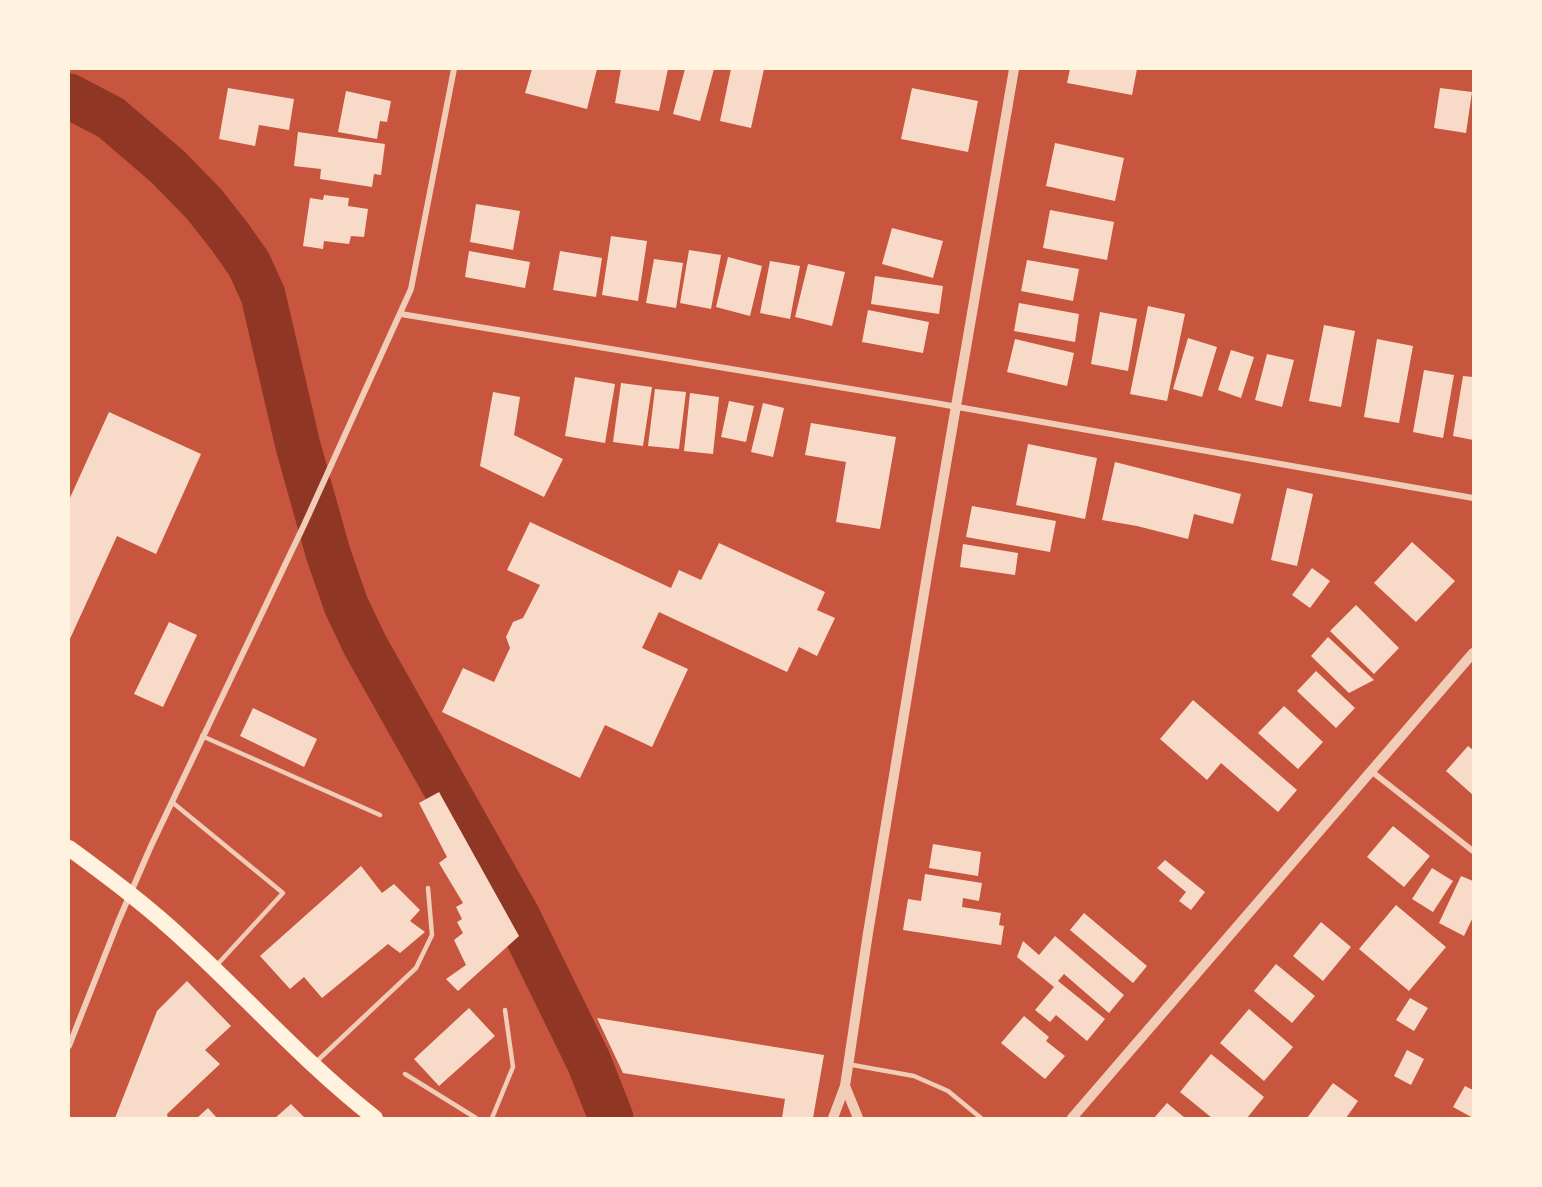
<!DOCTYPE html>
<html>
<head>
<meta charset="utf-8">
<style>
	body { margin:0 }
	#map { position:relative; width:1542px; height:1187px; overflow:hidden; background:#c8553d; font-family:"Space Grotesk",sans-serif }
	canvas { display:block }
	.frame { position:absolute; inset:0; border:70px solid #fff3e0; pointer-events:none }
</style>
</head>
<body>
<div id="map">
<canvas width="1542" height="1187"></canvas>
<div class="frame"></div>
</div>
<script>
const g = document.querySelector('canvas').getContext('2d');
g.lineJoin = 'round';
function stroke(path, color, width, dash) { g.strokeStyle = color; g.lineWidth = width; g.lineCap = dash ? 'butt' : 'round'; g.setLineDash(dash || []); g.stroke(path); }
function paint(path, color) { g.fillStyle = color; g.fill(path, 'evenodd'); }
stroke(new Path2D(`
	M 69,96 L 111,118 L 168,167 L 204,204 L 230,237 L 249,264 L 263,295 L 298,446 L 328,553 L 346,605 L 365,645 L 517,915 L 589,1062 L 611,1118`), '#8f3625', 45);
paint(new Path2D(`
	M 532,69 L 597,69 L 587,109 L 525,93 Z
	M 621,69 L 668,69 L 659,111 L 615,103 Z
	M 685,69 L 714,69 L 700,121 L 673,114 Z
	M 731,69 L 764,69 L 751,128 L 720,121 Z
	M 1070,69 L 1137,69 L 1132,95 L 1067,83 Z
	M 228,88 L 294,99 L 289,130 L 259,125 L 255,146 L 219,139 Z
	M 912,88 L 978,101 L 968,152 L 901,139 Z
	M 1440,88 L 1472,92 L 1466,133 L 1434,128 Z
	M 346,91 L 391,101 L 387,122 L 380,121 L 377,139 L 338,132 Z
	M 298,132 L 385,144 L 381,175 L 374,174 L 372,187 L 320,179 L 321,169 L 294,166 Z
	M 1055,143 L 1124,158 L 1115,201 L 1046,186 Z
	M 324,195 L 349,198 L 348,206 L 368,209 L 364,237 L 351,236 L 349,244 L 324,241 L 323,249 L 303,246 L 310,198 L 323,200 Z
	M 476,204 L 520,211 L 513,250 L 470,242 Z
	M 1050,210 L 1114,222 L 1107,260 L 1043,248 Z
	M 892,228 L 943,241 L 933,278 L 882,264 Z
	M 611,236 L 647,241 L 638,301 L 602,295 Z
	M 689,250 L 721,255 L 711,309 L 680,303 Z
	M 469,251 L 530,262 L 525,288 L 465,277 Z
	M 560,251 L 602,258 L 596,297 L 553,290 Z
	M 728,257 L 762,266 L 750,316 L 716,307 Z
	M 654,259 L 683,263 L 676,308 L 646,303 Z
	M 1027,260 L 1079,269 L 1073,301 L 1021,291 Z
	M 770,261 L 800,266 L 790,319 L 760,313 Z
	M 808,264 L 845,272 L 832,326 L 795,317 Z
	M 875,276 L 943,286 L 939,314 L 871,304 Z
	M 1019,303 L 1079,314 L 1075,342 L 1014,331 Z
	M 1148,306 L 1185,314 L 1167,401 L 1130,394 Z
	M 868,310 L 929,322 L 923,353 L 862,342 Z
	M 1100,312 L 1137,319 L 1128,371 L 1091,364 Z
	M 1324,325 L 1355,331 L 1341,407 L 1309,401 Z
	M 1188,338 L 1217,347 L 1202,397 L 1173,389 Z
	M 1015,339 L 1074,353 L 1067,386 L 1007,372 Z
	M 1377,339 L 1413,346 L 1399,423 L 1364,417 Z
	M 1231,350 L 1254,357 L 1241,398 L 1218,390 Z
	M 1267,354 L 1294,360 L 1282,407 L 1255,400 Z
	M 1424,370 L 1454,375 L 1443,438 L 1413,432 Z
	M 1463,376 L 1473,377 L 1473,440 L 1453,436 Z
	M 575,377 L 615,384 L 605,443 L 565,436 Z
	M 621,383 L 652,387 L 643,446 L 613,442 Z
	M 655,389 L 686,392 L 679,449 L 648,446 Z
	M 493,392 L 520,397 L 514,435 L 563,459 L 544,497 L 480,466 Z
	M 690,393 L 719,397 L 713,454 L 684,451 Z
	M 729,401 L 754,406 L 746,442 L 721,437 Z
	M 763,403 L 784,408 L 773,457 L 751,452 Z
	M 109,412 L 201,454 L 156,554 L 117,536 L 69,641 L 69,500 Z
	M 811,423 L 896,437 L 880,529 L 836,522 L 846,462 L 805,455 Z
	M 1028,444 L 1097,458 L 1085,519 L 1016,505 Z
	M 1115,462 L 1241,494 L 1233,524 L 1194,514 L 1188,539 L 1137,526 L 1102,520 Z
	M 1287,488 L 1313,494 L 1297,566 L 1271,560 Z
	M 972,506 L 1056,521 L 1050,552 L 966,537 Z
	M 530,522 L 671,588 L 679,570 L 701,580 L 719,543 L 825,592 L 817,610 L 835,618 L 817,656 L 799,647 L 787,672 L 659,612 L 642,648 L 688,669 L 652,747 L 605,725 L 580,778 L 442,712 L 463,668 L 494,682 L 510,648 L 506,637 L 513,622 L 523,618 L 540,585 L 507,570 Z
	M 1412,542 L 1455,581 L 1416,622 L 1374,583 Z
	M 963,544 L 1018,553 L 1015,575 L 960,567 Z
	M 1312,568 L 1330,581 L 1310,608 L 1292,595 Z
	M 1356,605 L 1399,648 L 1374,674 L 1330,631 Z
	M 169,622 L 197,635 L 163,707 L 134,694 Z
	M 1328,637 L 1374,680 L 1349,693 L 1311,656 Z
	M 1316,671 L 1355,708 L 1336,728 L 1297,691 Z
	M 1193,700 L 1297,790 L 1278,812 L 1221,763 L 1207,780 L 1160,739 Z
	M 1284,706 L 1323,742 L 1298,769 L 1258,733 Z
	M 253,708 L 317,739 L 304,767 L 240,736 Z
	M 1468,746 L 1473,750 L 1473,795 L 1446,771 Z
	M 439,792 L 519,936 L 458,991 L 446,979 L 466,965 L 454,940 L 463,933 L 457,922 L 462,919 L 456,907 L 463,903 L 439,863 L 447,857 L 419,803 Z
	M 1393,826 L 1430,856 L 1404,887 L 1367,857 Z
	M 933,844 L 981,852 L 978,876 L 929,868 Z
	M 1165,860 L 1205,892 L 1191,910 L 1179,901 L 1186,892 L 1157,868 Z
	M 361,866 L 382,893 L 394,884 L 420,910 L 410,921 L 425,932 L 400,953 L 388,944 L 322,998 L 304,977 L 290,989 L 260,956 Z
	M 1432,868 L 1453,881 L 1433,912 L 1412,899 Z
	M 925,874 L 982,883 L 979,901 L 963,898 L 962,907 L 1001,913 L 999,925 L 1004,926 L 1001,945 L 903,930 L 908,899 L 921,901 Z
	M 1461,876 L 1473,881 L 1473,917 L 1464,936 L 1439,923 Z
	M 1396,905 L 1446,947 L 1409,991 L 1359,949 Z
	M 1084,913 L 1147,966 L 1133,983 L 1070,930 Z
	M 1321,922 L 1351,947 L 1323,981 L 1293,956 Z
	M 1055,936 L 1124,995 L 1109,1013 L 1064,974 L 1058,981 L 1105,1019 L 1087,1041 L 1056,1015 L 1050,1022 L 1035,1010 L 1054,987 L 1017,957 L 1023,941 L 1039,955 Z
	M 1276,964 L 1315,996 L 1292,1023 L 1254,991 Z
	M 187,981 L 231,1026 L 205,1050 L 220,1064 L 167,1114 L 168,1118 L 115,1118 L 157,1011 Z
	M 1410,998 L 1428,1008 L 1414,1031 L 1396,1020 Z
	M 469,1008 L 495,1036 L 439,1086 L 414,1059 Z
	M 1249,1009 L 1293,1047 L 1264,1081 L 1220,1043 Z
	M 1024,1016 L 1049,1037 L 1046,1041 L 1065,1056 L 1045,1079 L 1001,1043 Z
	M 597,1018 L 824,1055 L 813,1118 L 782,1118 L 785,1099 L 623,1073 Z
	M 1407,1050 L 1424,1059 L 1411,1085 L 1394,1076 Z
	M 1211,1054 L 1264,1097 L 1247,1118 L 1212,1118 L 1180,1092 Z
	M 1333,1083 L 1358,1101 L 1346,1118 L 1307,1118 Z
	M 1465,1086 L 1473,1090 L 1473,1118 L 1453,1107 Z
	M 1167,1103 L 1185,1118 L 1154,1118 Z
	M 291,1104 L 305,1118 L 275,1118 Z
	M 208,1108 L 217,1118 L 197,1118 Z`), '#f7dbc8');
stroke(new Path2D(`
	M 202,736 L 380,815
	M 172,802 L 283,893 L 216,966
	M 316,1062 L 416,968 L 432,935 L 428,888
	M 847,1064 L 914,1076 L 948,1091 L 981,1118
	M 405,1074 L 476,1118
	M 492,1118 L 513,1067 L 505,1010`), '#f1ccb7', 4.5);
stroke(new Path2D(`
	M 401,314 L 935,403 L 1473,498
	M 1371,771 L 1473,851
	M 69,1046 L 118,922 L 151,846 L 304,525 L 411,289 L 454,69`), '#f1ccb7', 6);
stroke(new Path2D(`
	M 845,1086 L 858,1118
	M 833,1118 L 845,1086 L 868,933 L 929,563 L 1014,69
	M 1072,1118 L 1473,653`), '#f1ccb7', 10);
stroke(new Path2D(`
	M 69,848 C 110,878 150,908 187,943 C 250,1001 307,1065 375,1118`), '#fff3e0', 16);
</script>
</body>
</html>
